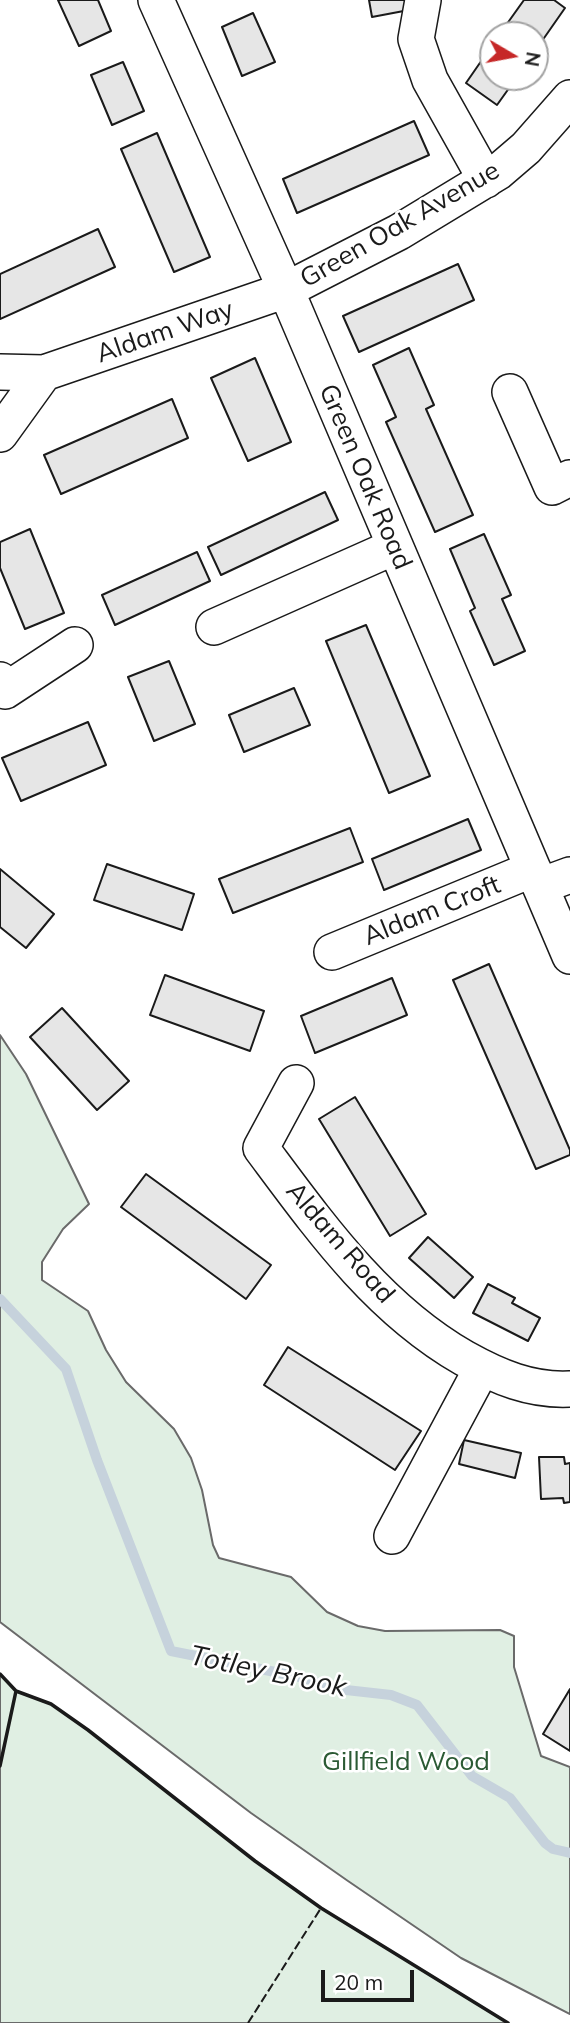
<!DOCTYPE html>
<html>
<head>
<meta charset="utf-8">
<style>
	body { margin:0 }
	#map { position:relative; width:570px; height:2023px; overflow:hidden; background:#fff; font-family:Mulish,sans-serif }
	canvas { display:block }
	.north { position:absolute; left:479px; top:21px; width:70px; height:70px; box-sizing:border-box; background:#fff; border:2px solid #a3a3a3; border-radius:50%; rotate:100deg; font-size:19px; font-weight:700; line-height:28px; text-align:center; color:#1a1a1a }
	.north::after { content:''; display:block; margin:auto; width:24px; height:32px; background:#c62828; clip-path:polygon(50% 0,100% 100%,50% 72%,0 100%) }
	.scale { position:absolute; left:321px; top:1970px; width:93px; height:32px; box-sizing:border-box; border:4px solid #1a1a1a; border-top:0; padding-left:9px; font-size:21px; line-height:24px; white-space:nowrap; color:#1a1a1a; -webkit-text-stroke:5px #fff; paint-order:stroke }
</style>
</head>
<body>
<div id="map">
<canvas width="570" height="2023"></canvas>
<div class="north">N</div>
<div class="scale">20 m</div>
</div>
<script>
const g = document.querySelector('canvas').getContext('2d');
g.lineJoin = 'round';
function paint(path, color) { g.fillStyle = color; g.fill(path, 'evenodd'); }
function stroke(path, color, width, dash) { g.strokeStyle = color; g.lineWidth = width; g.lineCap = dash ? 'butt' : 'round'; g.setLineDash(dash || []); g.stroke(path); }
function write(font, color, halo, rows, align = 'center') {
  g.font = font + ' Mulish,sans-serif'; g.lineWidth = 5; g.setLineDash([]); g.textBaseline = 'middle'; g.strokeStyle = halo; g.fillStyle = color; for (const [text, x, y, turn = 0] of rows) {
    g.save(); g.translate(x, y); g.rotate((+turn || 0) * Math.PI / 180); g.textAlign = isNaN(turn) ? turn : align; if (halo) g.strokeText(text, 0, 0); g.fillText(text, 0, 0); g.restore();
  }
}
const green = new Path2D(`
	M 0,1035 L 26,1074 L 89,1204 L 63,1229 L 42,1262 L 42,1280 L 88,1311 L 106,1350 L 126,1382 L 174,1429 L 191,1458 L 202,1490 L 213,1545 L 219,1558 L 291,1577 L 327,1612 L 358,1626 L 385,1631 L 500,1630 L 514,1636 L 514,1667 L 541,1756 L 570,1767 L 570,2014 L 461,1958 L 348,1881 L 251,1813 L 0,1622 Z
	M 0,1674 L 16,1691 L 51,1704 L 88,1730 L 255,1861 L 321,1908 L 508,2023 L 0,2023 Z`);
paint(green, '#e0efe3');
stroke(green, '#6a6a6a', 2);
stroke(new Path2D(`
	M 0,1299 L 66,1369 L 97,1460 L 171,1651 L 300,1677 L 337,1689 L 391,1695 L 417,1705 L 472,1776 L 510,1798 L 545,1843 L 553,1849 L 570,1853`), '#c6d2dc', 10);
const building = new Path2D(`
	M 58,0 L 98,0 L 111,31 L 79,46 Z
	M 369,0 L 407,0 L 409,10 L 372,17 Z
	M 524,0 L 554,0 L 565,8 L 535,51 L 535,35 L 499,35 Z
	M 253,13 L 275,62 L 242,76 L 222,27 Z
	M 493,44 L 493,77 L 517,77 L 497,105 L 466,83 Z
	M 123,62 L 144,111 L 112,125 L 91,75 Z
	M 414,121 L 429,155 L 297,213 L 283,179 Z
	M 157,133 L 210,257 L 174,272 L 121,149 Z
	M 98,229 L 115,267 L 0,319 L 0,274 Z
	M 458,264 L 474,300 L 359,352 L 343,316 Z
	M 409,348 L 434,405 L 426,409 L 473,515 L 435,532 L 386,422 L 396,417 L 373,365 Z
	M 255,358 L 291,442 L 248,461 L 211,378 Z
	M 172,399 L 188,438 L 61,494 L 44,455 Z
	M 325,492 L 338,520 L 221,575 L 208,547 Z
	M 30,529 L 64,613 L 25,629 L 0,568 L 0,542 Z
	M 484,534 L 511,595 L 502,599 L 525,651 L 494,665 L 470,611 L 475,608 L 450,549 Z
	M 197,552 L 210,581 L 115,625 L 102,595 Z
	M 366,625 L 430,776 L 389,793 L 326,641 Z
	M 169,661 L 195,724 L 154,741 L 128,677 Z
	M 294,688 L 310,725 L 244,752 L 229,715 Z
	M 88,722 L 106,765 L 21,801 L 2,758 Z
	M 468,819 L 481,850 L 384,890 L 372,859 Z
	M 350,828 L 363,862 L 233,913 L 219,879 Z
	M 107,864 L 194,894 L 182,930 L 94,900 Z
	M 0,869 L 54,914 L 26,948 L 0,927 Z
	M 489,964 L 570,1150 L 570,1155 L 536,1169 L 453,980 Z
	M 165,975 L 264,1011 L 250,1051 L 150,1015 Z
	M 392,978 L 407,1015 L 315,1053 L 301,1016 Z
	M 62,1008 L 129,1081 L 97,1110 L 30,1037 Z
	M 355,1097 L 426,1214 L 390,1236 L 319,1119 Z
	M 146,1174 L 271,1265 L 246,1299 L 121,1207 Z
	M 428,1237 L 473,1277 L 454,1298 L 409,1258 Z
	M 488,1284 L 515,1298 L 512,1303 L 540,1318 L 528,1341 L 473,1313 Z
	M 288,1347 L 421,1431 L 395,1470 L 264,1385 Z
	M 464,1440 L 521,1453 L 515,1478 L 459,1464 Z
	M 539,1457 L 564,1457 L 565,1464 L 570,1463 L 570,1502 L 564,1503 L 563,1498 L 541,1499 Z
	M 570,1689 L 570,1751 L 543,1734 Z`);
paint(building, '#e6e6e6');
stroke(building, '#1a1a1a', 2);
const minor = new Path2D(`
	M 156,0 L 286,290 L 570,956
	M 423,0 L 416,39 L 430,80 L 486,180
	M 0,372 L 44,373
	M 510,392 L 552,487 L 570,478
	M 0,434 L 44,373 L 286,290 L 399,232 L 498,172 L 526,148 L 570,98
	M 214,627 L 394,547
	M 0,680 L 5,691 L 75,645
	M 540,886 L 570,875
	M 332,952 L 533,869
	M 296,1083 L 261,1148 C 320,1227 377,1308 464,1358 C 498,1377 531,1391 570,1389
	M 392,1536 L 482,1368`);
stroke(minor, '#1a1a1a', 38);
stroke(minor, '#fff', 35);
stroke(new Path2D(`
	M 248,2023 L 321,1908`), '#1a1a1a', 2, [9, 3.5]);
stroke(new Path2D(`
	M 0,1674 L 16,1691
	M 0,1766 L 16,1691 L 51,1704 L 88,1730 L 255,1861 L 321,1908 L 508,2023`), '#1a1a1a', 3.5);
write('26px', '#1a1a1a', '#fff', [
	["Green Oak Avenue",400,225,-30],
	["Aldam Way",165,332,-19],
	["Green Oak Road",365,477,67],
	["Aldam Croft",432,911,-22],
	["Aldam Road",340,1243,49]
]);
write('26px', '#2b5a34', '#fff', [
	["Gillfield Wood",406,1762]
]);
write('italic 28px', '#1a1a1a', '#fff', [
	["Totley Brook",268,1672,12]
]);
</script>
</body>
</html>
